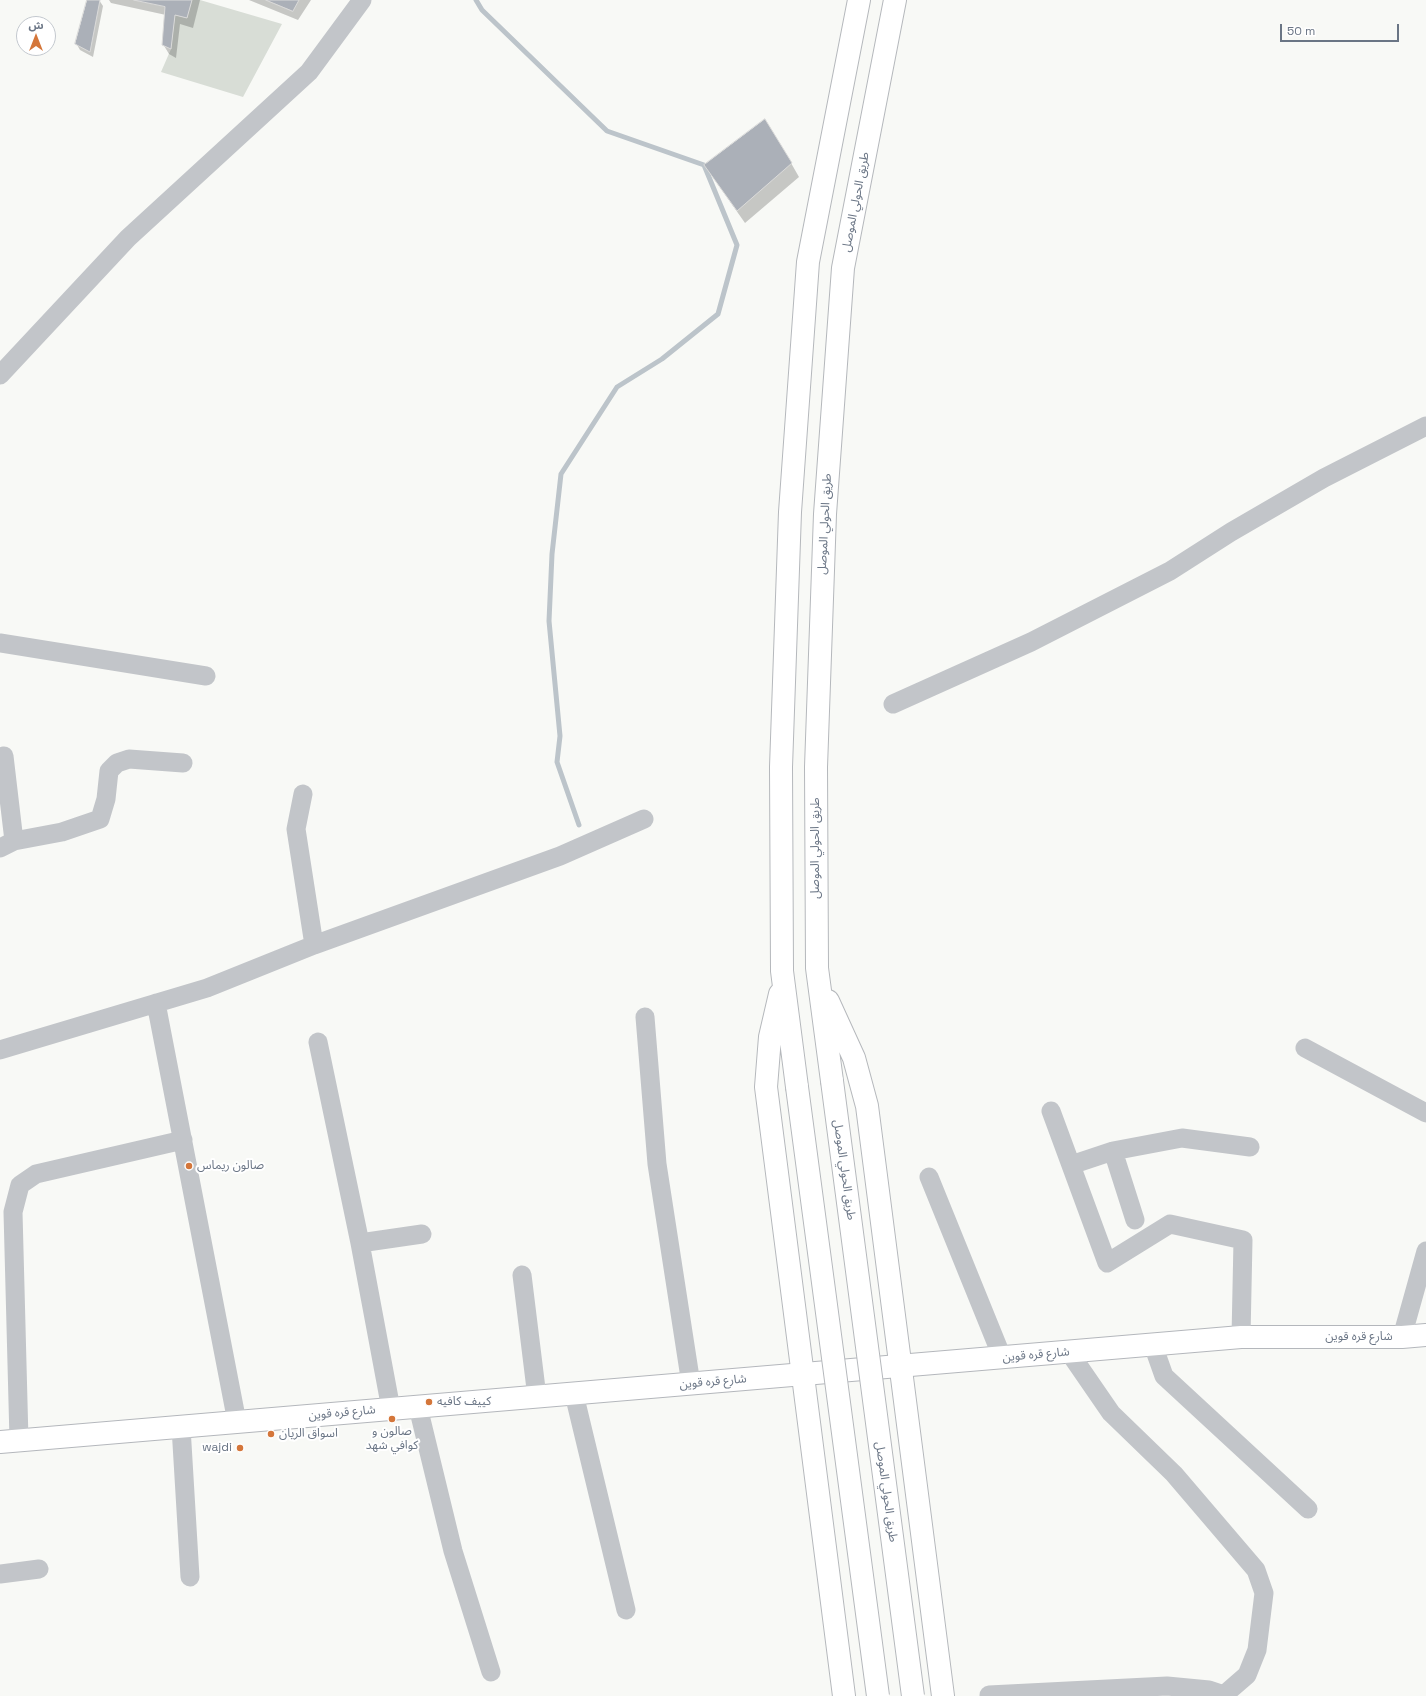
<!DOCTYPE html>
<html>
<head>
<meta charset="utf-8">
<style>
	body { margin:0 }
	#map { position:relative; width:1426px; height:1696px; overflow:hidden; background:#f8f9f6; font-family:"Space Grotesk","Noto Sans Arabic",sans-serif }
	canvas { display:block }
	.north { position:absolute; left:16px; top:16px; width:40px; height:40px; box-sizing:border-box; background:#fff; border:1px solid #c3c8ce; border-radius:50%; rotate:0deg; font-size:11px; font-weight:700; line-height:16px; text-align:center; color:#6a7585 }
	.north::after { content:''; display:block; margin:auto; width:14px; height:18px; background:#d4763a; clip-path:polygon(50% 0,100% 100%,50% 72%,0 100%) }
	.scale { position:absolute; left:1280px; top:24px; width:119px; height:18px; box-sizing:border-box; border:2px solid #6a7585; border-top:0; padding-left:5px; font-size:12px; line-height:14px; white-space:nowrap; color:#6a7585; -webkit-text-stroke:3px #fff; paint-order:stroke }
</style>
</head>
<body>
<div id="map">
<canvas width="1426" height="1696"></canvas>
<div class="north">ش</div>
<div class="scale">50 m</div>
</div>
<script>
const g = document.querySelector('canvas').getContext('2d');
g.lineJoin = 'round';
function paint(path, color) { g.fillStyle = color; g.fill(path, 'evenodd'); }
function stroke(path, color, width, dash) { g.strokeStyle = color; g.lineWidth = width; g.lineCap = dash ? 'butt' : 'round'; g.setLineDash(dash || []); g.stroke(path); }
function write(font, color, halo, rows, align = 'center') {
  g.font = font + ' "Space Grotesk","Noto Sans Arabic",sans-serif'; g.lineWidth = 4; g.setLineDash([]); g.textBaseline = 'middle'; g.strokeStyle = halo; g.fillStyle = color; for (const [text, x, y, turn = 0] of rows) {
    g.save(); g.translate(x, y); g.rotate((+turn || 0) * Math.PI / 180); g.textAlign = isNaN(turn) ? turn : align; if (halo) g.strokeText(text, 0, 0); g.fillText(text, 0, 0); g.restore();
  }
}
paint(new Path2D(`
	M 192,0 L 200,0 L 282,24 L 243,97 L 161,72 L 171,49 L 175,15 L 187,18 Z`), '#d8ddd6');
paint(new Path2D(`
	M 88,0 L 99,0 L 103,6 L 93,57 L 80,50 L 76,43 Z
	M 109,0 L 200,0 L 193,28 L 180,24 L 176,58 L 169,54 L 163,44 L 166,15 L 111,3 Z
	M 249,0 L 311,0 L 298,20 Z
	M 791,163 L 799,177 L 745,223 L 705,166 Z`), '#0003');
stroke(new Path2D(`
	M 476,0 L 482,10 L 607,131 L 704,165 L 737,245 L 718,314 L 662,359 L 617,387 L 561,474 L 552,554 L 549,621 L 560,736 L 557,762 L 579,825`), '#bcc4ca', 5);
const building = new Path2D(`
	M 87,0 L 100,0 L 90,52 L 75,44 Z
	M 134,0 L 192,0 L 187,18 L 175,15 L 171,49 L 162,45 L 165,7 Z
	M 266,0 L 299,0 L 293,11 Z
	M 765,119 L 792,163 L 737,211 L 704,165 Z`);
paint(building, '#abb0b8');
stroke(building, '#dadad9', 1);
const primary = new Path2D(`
	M 0,1442 L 1241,1337 L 1402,1337 L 1426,1335`);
const motorway = new Path2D(`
	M 780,994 L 770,1037 L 766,1087 L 844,1696
	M 828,1001 L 854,1058 L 867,1106 L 943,1696
	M 832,1081 L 817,968 L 816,767 L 825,514 L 843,268 L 895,0
	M 797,1087 L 782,971 L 781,767 L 790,512 L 808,262 L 859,0`);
stroke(primary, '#b4b7bc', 24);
stroke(motorway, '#b5b8bc', 24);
stroke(new Path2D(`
	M 0,375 L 128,238 L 309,72 L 362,0
	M 0,643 L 206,676
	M 893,704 L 1031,642 L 1170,571 L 1231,532 L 1324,478 L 1426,426
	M 4,756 L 14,841
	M 303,794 L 296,829 L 314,945
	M 0,848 L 14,841 L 62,832 L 100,819 L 106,799 L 109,771 L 117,763 L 129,759 L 183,763
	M 156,1003 L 237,1422
	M 645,1017 L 657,1164 L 691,1384
	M 318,1042 L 360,1243 L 391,1409
	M 1305,1048 L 1426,1113
	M 0,1050 L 207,988 L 314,945 L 560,856 L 644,819
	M 1051,1111 L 1107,1263 L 1170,1224 L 1243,1240 L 1241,1337
	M 1113,1151 L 1182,1138 L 1250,1147
	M 1071,1165 L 1113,1151 L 1135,1220
	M 929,1177 L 1002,1357
	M 360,1243 L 422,1234
	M 522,1275 L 537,1397
	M 1402,1337 L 1426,1251
	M 1153,1345 L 1164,1376 L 1308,1509
	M 1069,1352 L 1111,1413 L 1174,1474 L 1256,1570 L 1264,1593 L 1257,1650 L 1247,1675 L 1224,1695
	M 574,1394 L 626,1610
	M 418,1407 L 453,1551 L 491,1672
	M 181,1427 L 190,1577
	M 19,1440 L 13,1212 L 20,1185 L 36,1174 L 183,1140
	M 0,1574 L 39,1569
	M 989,1695 L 1167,1686 L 1209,1690 L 1227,1696`), '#c2c5c9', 19);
stroke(primary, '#fff', 22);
stroke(motorway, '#fff', 22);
const motorwayBridge = new Path2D(`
	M 832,1081 L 913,1696
	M 797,1087 L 878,1696`);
stroke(motorwayBridge, '#b5b8bc', 24, []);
stroke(motorwayBridge, '#fff', 22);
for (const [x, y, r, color] of [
	[189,1166,4,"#d4763a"],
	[429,1402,4,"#d4763a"],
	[392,1419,4,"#d4763a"],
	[271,1434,4,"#d4763a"],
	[240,1448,4,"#d4763a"]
]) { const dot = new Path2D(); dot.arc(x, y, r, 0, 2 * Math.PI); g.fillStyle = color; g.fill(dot); stroke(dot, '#fff', 1.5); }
write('12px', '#6a7585', '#fff', [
	["طريق الحولي الموصل",856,202,-79],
	["طريق الحولي الموصل",825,524,-87],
	["طريق الحولي الموصل",816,848,-90],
	["طريق الحولي الموصل",844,1170,82],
	["شارع قره قوين",1359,1337],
	["شارع قره قوين",1036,1355,-5],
	["شارع قره قوين",713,1382,-5],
	["شارع قره قوين",342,1413,-5],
	["طريق الحولي الموصل",886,1492,82]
]);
write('12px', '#6a7585', '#fff', [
	["صالون ريماس",197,1166],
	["كييف كافيه",437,1402],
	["صالون و",392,1432,"center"],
	["كوافي شهد",392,1446,"center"],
	["اسواق الريان",279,1434],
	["wajdi",232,1448,"right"]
], 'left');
</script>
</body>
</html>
